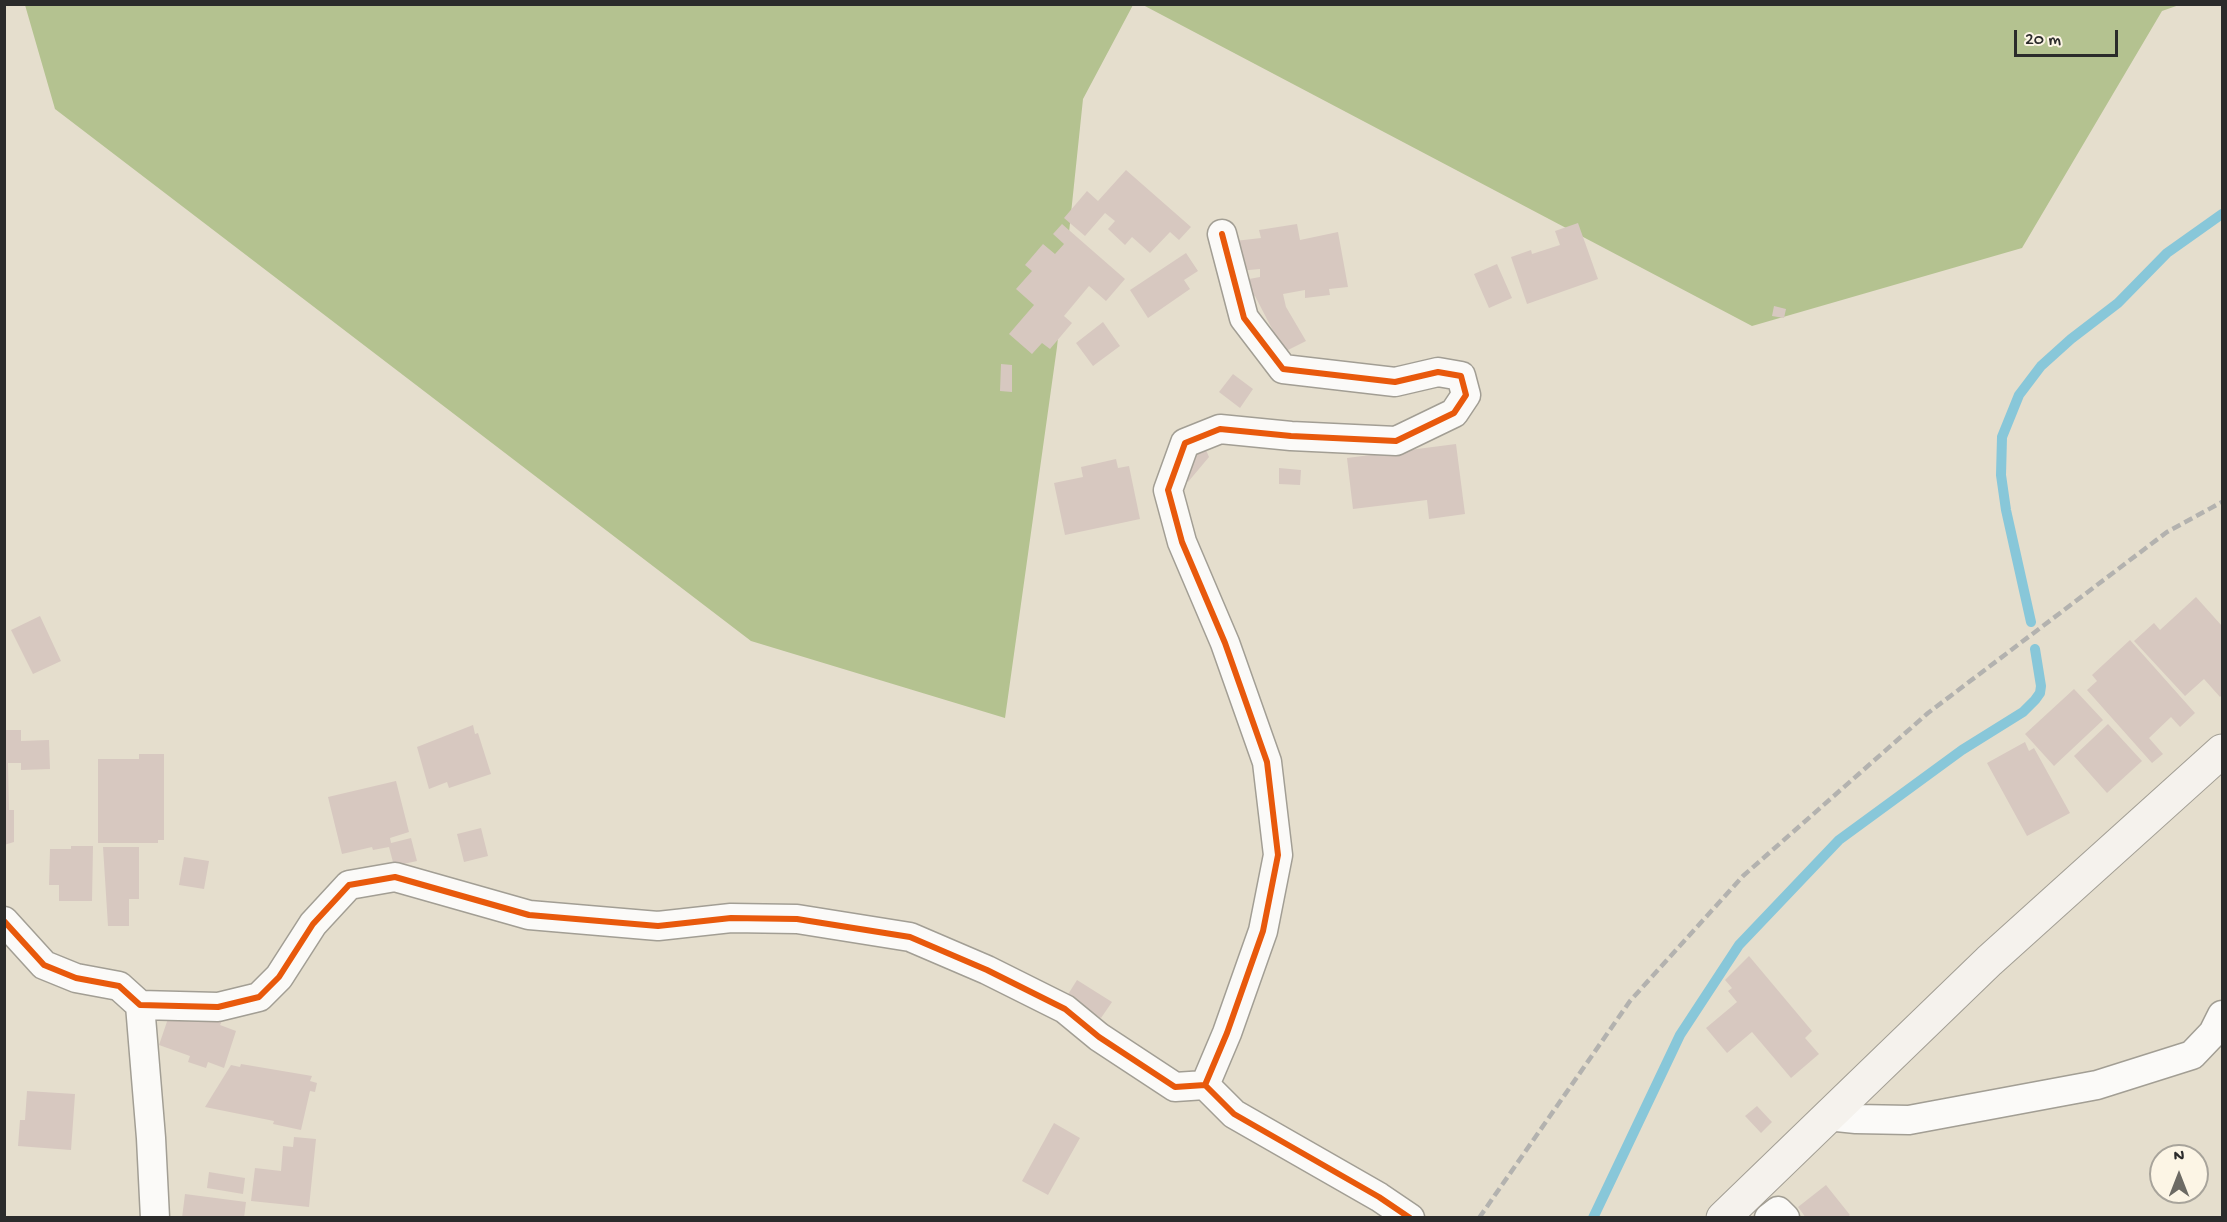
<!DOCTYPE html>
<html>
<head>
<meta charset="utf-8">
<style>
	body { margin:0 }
	#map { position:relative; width:2227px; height:1222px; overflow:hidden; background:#e5decd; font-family:"Gochi Hand",sans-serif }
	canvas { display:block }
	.frame { position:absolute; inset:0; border:6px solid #2b2b2b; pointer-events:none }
	.north { position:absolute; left:2149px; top:1144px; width:60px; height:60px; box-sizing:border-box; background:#fcf5e5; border:2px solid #a8a49b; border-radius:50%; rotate:0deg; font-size:16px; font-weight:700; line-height:24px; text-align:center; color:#2b2b2b }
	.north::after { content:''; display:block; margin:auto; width:21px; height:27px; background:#6c6a64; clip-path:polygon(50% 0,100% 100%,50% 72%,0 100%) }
	.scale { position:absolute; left:2014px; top:30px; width:104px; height:27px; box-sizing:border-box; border:3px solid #2b2b2b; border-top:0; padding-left:8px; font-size:18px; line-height:21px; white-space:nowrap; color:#2b2b2b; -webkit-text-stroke:4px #fcf5e5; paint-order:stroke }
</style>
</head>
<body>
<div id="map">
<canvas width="2227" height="1222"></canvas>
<div class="frame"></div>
<div class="north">N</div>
<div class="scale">20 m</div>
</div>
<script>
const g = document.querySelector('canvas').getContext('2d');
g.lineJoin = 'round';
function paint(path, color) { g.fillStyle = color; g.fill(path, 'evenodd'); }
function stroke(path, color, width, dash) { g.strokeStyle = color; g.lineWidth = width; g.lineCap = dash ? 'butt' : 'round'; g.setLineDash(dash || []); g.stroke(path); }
paint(new Path2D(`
	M 25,5 L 1133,5 L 1083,99 L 1057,347 L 1005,718 L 751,641 L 55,109 Z
	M 1143,5 L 2179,5 L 2162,11 L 2022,248 L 1752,326 Z`), '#b4c290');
stroke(new Path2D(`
	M 2031,622 L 2006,510 L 2001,475 L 2002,437 L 2019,395 L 2041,366 L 2071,339 L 2118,303 L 2167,253 L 2222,214
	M 1593,1218 L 1680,1035 L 1739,945 L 1839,840 L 1962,750 L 2023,712 L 2035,700 L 2040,693 L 2041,686 L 2035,649`), '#88c7d9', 10);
paint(new Path2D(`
	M 1126,170 L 1191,227 L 1179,240 L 1170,232 L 1150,253 L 1132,237 L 1125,245 L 1108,229 L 1115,221 L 1105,213 L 1085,236 L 1064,218 L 1087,191 L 1098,201 Z
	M 1578,223 L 1598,279 L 1527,304 L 1511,257 L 1531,250 L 1532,254 L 1560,245 L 1555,231 Z
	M 1062,224 L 1125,279 L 1106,301 L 1089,286 L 1064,316 L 1072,323 L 1050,349 L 1042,343 L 1032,354 L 1009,334 L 1034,305 L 1016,289 L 1032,271 L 1025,265 L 1043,244 L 1055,254 L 1064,244 L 1053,234 Z
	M 1297,224 L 1300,240 L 1338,232 L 1348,287 L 1329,289 L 1330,295 L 1305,298 L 1305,290 L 1283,294 L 1286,307 L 1306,341 L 1284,352 L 1255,296 L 1252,297 L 1249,279 L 1260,277 L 1260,269 L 1238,271 L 1235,241 L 1261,238 L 1259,230 Z
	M 1186,253 L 1198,271 L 1184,280 L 1190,289 L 1148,318 L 1130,290 Z
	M 1497,264 L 1512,298 L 1489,308 L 1474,274 Z
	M 1774,306 L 1786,309 L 1784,318 L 1772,316 Z
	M 1103,322 L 1120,346 L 1093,366 L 1076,343 Z
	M 1001,364 L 1012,365 L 1012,392 L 1000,391 Z
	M 1233,374 L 1253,389 L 1240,408 L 1219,392 Z
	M 1203,443 L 1209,457 L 1188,482 L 1185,468 Z
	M 1456,444 L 1465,514 L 1429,519 L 1427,500 L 1353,509 L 1347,458 Z
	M 1116,459 L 1118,468 L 1129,466 L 1140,519 L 1065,535 L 1054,483 L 1083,477 L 1081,467 Z
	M 1279,468 L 1301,470 L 1300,485 L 1279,484 Z
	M 2196,597 L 2222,626 L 2222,695 L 2220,697 L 2204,679 L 2185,696 L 2134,641 L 2154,623 L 2160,630 Z
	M 40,616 L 61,661 L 33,674 L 11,630 Z
	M 2130,640 L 2195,713 L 2180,727 L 2171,717 L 2149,738 L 2163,754 L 2152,763 L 2087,690 L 2097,681 L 2092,675 Z
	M 2074,689 L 2103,720 L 2054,766 L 2025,734 Z
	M 2108,724 L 2142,761 L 2107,793 L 2074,756 Z
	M 473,725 L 475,734 L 478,733 L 491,774 L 449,788 L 447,782 L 429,789 L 417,747 Z
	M 4,730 L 21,730 L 21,741 L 49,740 L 50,769 L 21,770 L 21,763 L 8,763 L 9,810 L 14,810 L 14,842 L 4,845 Z
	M 2025,742 L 2029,751 L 2034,748 L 2070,813 L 2027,836 L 1987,763 Z
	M 139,754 L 164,754 L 164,840 L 158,840 L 158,843 L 98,843 L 98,759 L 139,759 Z
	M 396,781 L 409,832 L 390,838 L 391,843 L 411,838 L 417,861 L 394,866 L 389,847 L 373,850 L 372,847 L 342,854 L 328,797 Z
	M 481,828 L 488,856 L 464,862 L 457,834 Z
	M 71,846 L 93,846 L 92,901 L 59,901 L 59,885 L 49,885 L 50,849 L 71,849 Z
	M 103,847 L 139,847 L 139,899 L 129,899 L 129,926 L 108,926 Z
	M 184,857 L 209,861 L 204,889 L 179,885 Z
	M 1749,956 L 1812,1031 L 1805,1038 L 1819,1054 L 1791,1078 L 1752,1032 L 1727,1053 L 1706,1028 L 1737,1002 L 1728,991 L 1732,988 L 1725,980 Z
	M 1077,980 L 1112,1002 L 1101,1018 L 1067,996 Z
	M 172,1007 L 223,1019 L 220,1025 L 236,1031 L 224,1068 L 208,1062 L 206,1068 L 188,1062 L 190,1056 L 159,1045 Z
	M 241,1064 L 312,1076 L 310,1081 L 317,1083 L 315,1092 L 310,1091 L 301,1130 L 273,1124 L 274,1121 L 205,1107 L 231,1065 L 240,1067 Z
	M 27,1091 L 75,1094 L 71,1150 L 18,1146 L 20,1120 L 25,1120 Z
	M 1757,1106 L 1772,1122 L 1761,1133 L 1745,1116 Z
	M 1054,1123 L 1080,1138 L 1048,1195 L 1022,1181 Z
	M 294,1137 L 316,1139 L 309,1207 L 251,1201 L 255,1168 L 281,1171 L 283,1146 L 293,1147 Z
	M 209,1172 L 245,1178 L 243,1194 L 207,1188 Z
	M 1826,1185 L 1850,1215 L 1846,1218 L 1806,1218 L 1798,1207 Z
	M 185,1194 L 246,1202 L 244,1218 L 182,1218 Z`), '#d7c8c0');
const street = new Path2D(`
	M 4,921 L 44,965 L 76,978 L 119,986 L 140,1005 L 218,1007 L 259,997 L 279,977 L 313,924 L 349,885 L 395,877 L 529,915 L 658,926 L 731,918 L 797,919 L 910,937 L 987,970 L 1065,1009 L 1099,1037 L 1175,1087 L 1205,1085 L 1234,1114 L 1379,1197 L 1410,1218
	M 140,1005 L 151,1138 L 155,1218
	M 1205,1085 L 1227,1033 L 1263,931 L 1278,855 L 1267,762 L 1225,643 L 1182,542 L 1168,490 L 1185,443 L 1220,429 L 1291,436 L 1396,441 L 1454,413 L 1466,395 L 1461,376 L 1438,372 L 1395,382 L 1283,369 L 1244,318 L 1222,234
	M 1827,1116 L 1856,1119 L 1909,1120 L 2097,1085 L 2192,1055 L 2213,1033 L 2222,1015
	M 1769,1218 L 1778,1211 L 1785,1218`);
const secondary = new Path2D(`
	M 1723,1218 L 1989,961 L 2222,751`);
stroke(street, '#a29e94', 31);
stroke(secondary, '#a29e94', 35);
stroke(street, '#fbfaf8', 28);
stroke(secondary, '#f5f2ed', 33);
stroke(new Path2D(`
	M 1479,1218 L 1630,1001 L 1743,876 L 1928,713 L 2167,532 L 2222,502`), '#b3b2af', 4.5, [9, 4.5]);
stroke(new Path2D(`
	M 4,921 L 44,965 L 76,978 L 119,986 L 140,1005 L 218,1007 L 259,997 L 279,977 L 313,924 L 349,885 L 395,877 L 529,915 L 658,926 L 731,918 L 797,919 L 910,937 L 987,970 L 1065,1009 L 1099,1037 L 1175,1087 L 1205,1085 L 1234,1114 L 1379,1197 L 1410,1218
	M 1205,1085 L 1227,1033 L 1263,931 L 1278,855 L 1267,762 L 1225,643 L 1182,542 L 1168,490 L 1185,443 L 1220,429 L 1291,436 L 1396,441 L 1454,413 L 1466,395 L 1461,376 L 1438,372 L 1395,382 L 1283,369 L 1244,318 L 1222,234`), '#e8590c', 6);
</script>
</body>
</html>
